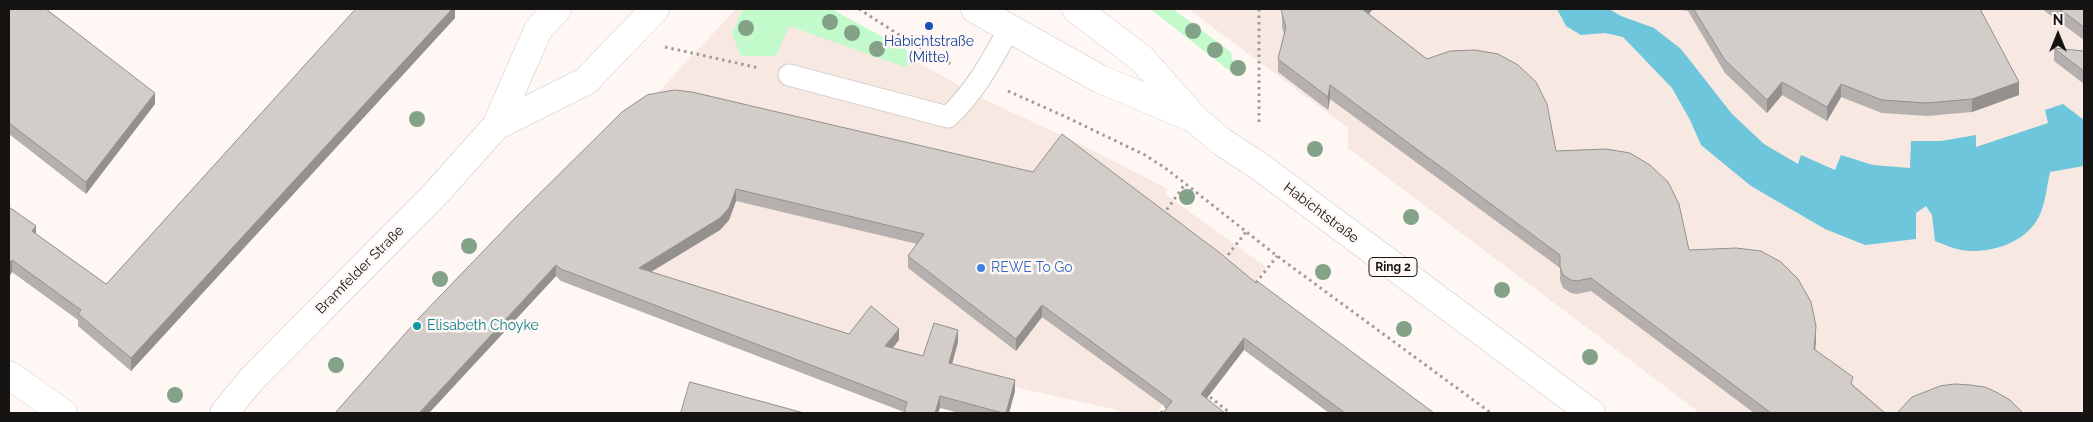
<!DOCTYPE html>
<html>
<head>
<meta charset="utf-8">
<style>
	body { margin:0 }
	#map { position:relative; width:2093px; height:422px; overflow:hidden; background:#fef7f4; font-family:Raleway,sans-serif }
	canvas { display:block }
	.frame { position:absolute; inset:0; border:10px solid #161412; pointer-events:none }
	.north { position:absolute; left:2033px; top:10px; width:50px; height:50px; -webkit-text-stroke:4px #fef7f4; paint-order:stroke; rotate:0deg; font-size:14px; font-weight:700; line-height:20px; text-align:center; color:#161412 }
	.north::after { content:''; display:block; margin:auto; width:18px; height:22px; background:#161412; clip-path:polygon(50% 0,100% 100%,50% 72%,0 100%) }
</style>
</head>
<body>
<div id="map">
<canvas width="2093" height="422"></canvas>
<div class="frame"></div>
<div class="north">N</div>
</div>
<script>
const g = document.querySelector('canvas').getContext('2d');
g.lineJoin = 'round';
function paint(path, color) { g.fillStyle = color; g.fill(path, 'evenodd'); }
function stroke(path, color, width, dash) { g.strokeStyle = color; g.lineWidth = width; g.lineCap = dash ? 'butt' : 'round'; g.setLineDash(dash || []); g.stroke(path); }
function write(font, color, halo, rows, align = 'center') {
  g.font = font + ' Raleway,sans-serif'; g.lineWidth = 5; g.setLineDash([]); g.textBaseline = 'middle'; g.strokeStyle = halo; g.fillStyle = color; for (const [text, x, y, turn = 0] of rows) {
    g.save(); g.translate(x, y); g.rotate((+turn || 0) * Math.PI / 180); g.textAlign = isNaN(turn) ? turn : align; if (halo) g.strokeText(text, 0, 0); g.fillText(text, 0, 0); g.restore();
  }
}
paint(new Path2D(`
	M 736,9 L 834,9 L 883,42 L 979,97 L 1078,143 L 1164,187 L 1168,190 L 1165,194 L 1266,267 L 1157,413 L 1130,413 L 944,371 L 510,234 L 648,103 Z
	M 1188,9 L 2084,9 L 2084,413 L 1700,413 L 1348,148 L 1348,128 Z`), '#f7e9e1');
paint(new Path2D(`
	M 743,9 L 831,9 L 907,50 L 907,68 L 789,26 L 776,56 L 741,56 L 732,33 Z
	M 1150,9 L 1173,9 L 1231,52 L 1235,75 Z`), '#c3facc');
paint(new Path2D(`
	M 1557,9 L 1609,9 L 1621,16 L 1654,28 L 1681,49 L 1732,114 L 1764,144 L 1798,164 L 1801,155 L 1835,170 L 1841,155 L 1873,165 L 1910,168 L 1911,141 L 1941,141 L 1976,135 L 1976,147 L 2048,123 L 2045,110 L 2063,104 L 2084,120 L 2084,166 L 2050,172 C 2046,190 2045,213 2032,227 C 2016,246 1985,254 1961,250 C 1952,248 1943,244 1935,241 L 1932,215 L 1926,206 L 1916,213 L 1916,239 L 1865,245 L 1825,229 L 1751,186 L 1701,145 L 1690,120 L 1672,88 L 1623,37 L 1605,33 L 1581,35 L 1566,26 Z`), '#6dc6db');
const lane = new Path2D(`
	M 789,75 L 948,117 C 977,89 990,63 1009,29`);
const street = new Path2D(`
	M 9,375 L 63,413`);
const primary = new Path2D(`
	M 975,9 L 1100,79 L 1188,116
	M 1076,9 L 1142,59 L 1196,120 L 1222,142 L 1259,166 L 1591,413
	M 496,126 L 586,81 L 655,9
	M 224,413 L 251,380 L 439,190 L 496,126 L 538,30 L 557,9`);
stroke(lane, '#d1cbc7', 23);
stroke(street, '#d1cbc7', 29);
stroke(primary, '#d1cbc7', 29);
stroke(new Path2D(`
	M 859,9 L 907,40 L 953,65
	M 1259,9 L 1259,126
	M 665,47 L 759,68
	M 1008,91 L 1066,117 L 1145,155 L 1168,170 L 1277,256 L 1491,413
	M 1163,215 L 1185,184
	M 1224,260 L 1246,232
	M 1256,283 L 1277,256
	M 1205,393 L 1230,413
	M 1161,413 L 1167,406`), '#a09b99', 3, [2.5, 4]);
stroke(lane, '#fff', 21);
stroke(street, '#fff', 28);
stroke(primary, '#fff', 28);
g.fillStyle = '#83a288';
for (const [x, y] of [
	[830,22],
	[746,28],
	[1193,31],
	[852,33],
	[877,49],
	[1215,50],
	[1238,68],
	[417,119],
	[1315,149],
	[1187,197],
	[1411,217],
	[469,246],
	[1323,272],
	[440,279],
	[1502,290],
	[1404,329],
	[1590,357],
	[336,365],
	[175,395]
]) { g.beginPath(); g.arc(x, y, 8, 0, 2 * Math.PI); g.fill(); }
paint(new Path2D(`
	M 9,9 L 155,104 L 86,194 L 9,134 Z
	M 455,9 L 455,18 L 131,371 L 78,326 L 78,320 L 12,272 L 9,277 L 9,207 L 36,234 L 106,284 Z
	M 1282,9 L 1373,9 L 1369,14 L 1427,59 L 1556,151 L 1689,250 L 1816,340 L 1815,350 L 1853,385 L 1885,413 L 1754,413 L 1591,291 L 1577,294 L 1571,293 L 1563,288 L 1560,280 L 1560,268 L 1330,99 L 1328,110 L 1278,72 L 1278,59 L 1284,34 L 1282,27 Z
	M 1677,9 L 1980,9 L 2019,95 L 1972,112 L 1927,116 L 1882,113 L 1841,97 L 1827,121 L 1782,95 L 1767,113 L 1725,73 L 1688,11 Z
	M 2042,9 L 2084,9 L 2084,40 Z
	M 2054,48 L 2084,51 L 2084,84 L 2054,61 Z
	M 622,112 L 1256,283 L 1434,413 L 1329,413 L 1244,350 L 1167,408 L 1042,317 L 1016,351 L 908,268 L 908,256 L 917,244 L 736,201 L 729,220 L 720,230 L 651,272 L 849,334 L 899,340 L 892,348 L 923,356 L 958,342 L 952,364 L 1015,391 L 1009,413 L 959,413 L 940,408 L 938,413 L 904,413 L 904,412 L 561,281 L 556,276 L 429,413 Z`), '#b5b0ad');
paint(new Path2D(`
	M 452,9 L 455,9 L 455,18 L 131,371 L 131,358 Z
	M 1362,9 L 1373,9 L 1362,22 Z
	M 1782,82 L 1782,95 L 1767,113 L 1767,100 Z
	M 2019,82 L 2019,95 L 1972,112 L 1972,99 Z
	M 1841,84 L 1841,97 L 1827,121 L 1827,107 Z
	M 1330,85 L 1330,99 L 1328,110 L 1328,97 Z
	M 155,93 L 155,104 L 86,194 L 86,182 Z
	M 736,189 L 736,201 L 729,220 L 720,230 L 639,279 L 639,268 Z
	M 36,226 L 36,238 L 32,231 Z
	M 12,260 L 12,272 L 9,277 L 9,264 Z
	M 556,265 L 556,276 L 429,413 L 419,413 Z
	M 1042,305 L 1042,317 L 1016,351 L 1016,339 Z
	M 1816,326 L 1816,340 L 1814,362 L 1814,349 Z
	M 899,329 L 899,340 L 885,358 L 885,346 Z
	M 958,330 L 958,342 L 949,375 L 949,363 Z
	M 1244,338 L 1244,350 L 1201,406 L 1201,394 Z
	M 1015,380 L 1015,391 L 1009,413 L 1006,413 Z
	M 940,396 L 940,408 L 938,413 L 935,413 Z`), '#93908d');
const building = new Path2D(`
	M 9,9 L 46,9 L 155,93 L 86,182 L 9,123 Z
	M 356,9 L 452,9 L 131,358 L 78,314 L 81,310 L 12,260 L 9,264 L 9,207 L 36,226 L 32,231 L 106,284 Z
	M 1282,9 L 1362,9 L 1427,59 L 1450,51 L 1475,50 L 1498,54 L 1518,65 L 1536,82 L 1547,104 L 1556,151 L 1606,149 L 1630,153 L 1650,165 L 1668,182 L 1679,204 L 1689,250 L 1736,248 L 1761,251 L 1781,262 L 1798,279 L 1811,302 L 1816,326 L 1814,349 L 1853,377 L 1851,384 L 1885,413 L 1771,413 L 1591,278 L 1577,281 L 1571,280 L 1563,275 L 1560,267 L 1560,255 L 1330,85 L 1328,97 L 1278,59 L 1286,27 L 1282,14 Z
	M 1694,9 L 1980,9 L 2019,82 L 1972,99 L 1927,103 L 1882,100 L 1841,84 L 1827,107 L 1782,82 L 1767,100 L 1725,60 Z
	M 2060,9 L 2084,9 L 2084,27 Z
	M 2054,48 L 2084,51 L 2084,71 Z
	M 675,90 L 692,92 L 1033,172 L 1062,134 L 1220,253 L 1256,283 L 1257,281 L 1434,413 L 1345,413 L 1244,338 L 1201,394 L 1225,413 L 1163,413 L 1172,401 L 1042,305 L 1016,339 L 908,256 L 924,234 L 736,189 L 729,208 L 720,218 L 639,268 L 849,334 L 871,306 L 899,329 L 885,346 L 923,356 L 934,323 L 958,330 L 949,363 L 1015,380 L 1006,413 L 1003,413 L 940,396 L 935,413 L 904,413 L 907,402 L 561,269 L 556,265 L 419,413 L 335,413 L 419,318 L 517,216 L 622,112 L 647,95 Z
	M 690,382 L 804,413 L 681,413 Z
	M 1955,384 L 1970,385 L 1985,387 L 1998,393 L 2010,400 L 2023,413 L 1897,413 L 1912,397 L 1940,386 Z`);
paint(building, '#d2cdc9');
stroke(building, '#93908d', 1);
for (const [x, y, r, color] of [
	[929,26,5,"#1a4fb4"],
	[981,268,5,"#3f7fe0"],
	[417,326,5,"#0f9aa8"]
]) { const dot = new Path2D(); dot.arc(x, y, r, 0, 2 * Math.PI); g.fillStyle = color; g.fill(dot); stroke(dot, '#fef7f4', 2); }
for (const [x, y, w] of [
	[1393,267,48]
]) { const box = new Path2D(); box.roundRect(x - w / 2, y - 9.5, w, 19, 4); g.fillStyle = '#fef7f4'; g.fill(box); stroke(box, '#161412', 1); }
write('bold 12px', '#161412', null, [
	["Ring 2",1393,267]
]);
write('14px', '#164399', '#fef7f4', [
	["Habichtstraße",929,42],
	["(Mitte)",929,58]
]);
write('14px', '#161412', '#fef7f4', [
	["Habichtstraße",1321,213,37],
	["Bramfelder Straße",360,270,-45]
]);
write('14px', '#366cbe', '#fef7f4', [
	["REWE To Go",991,268]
], 'left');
write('14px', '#0d838f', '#fef7f4', [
	["Elisabeth Choyke",427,326]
], 'left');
</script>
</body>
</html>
